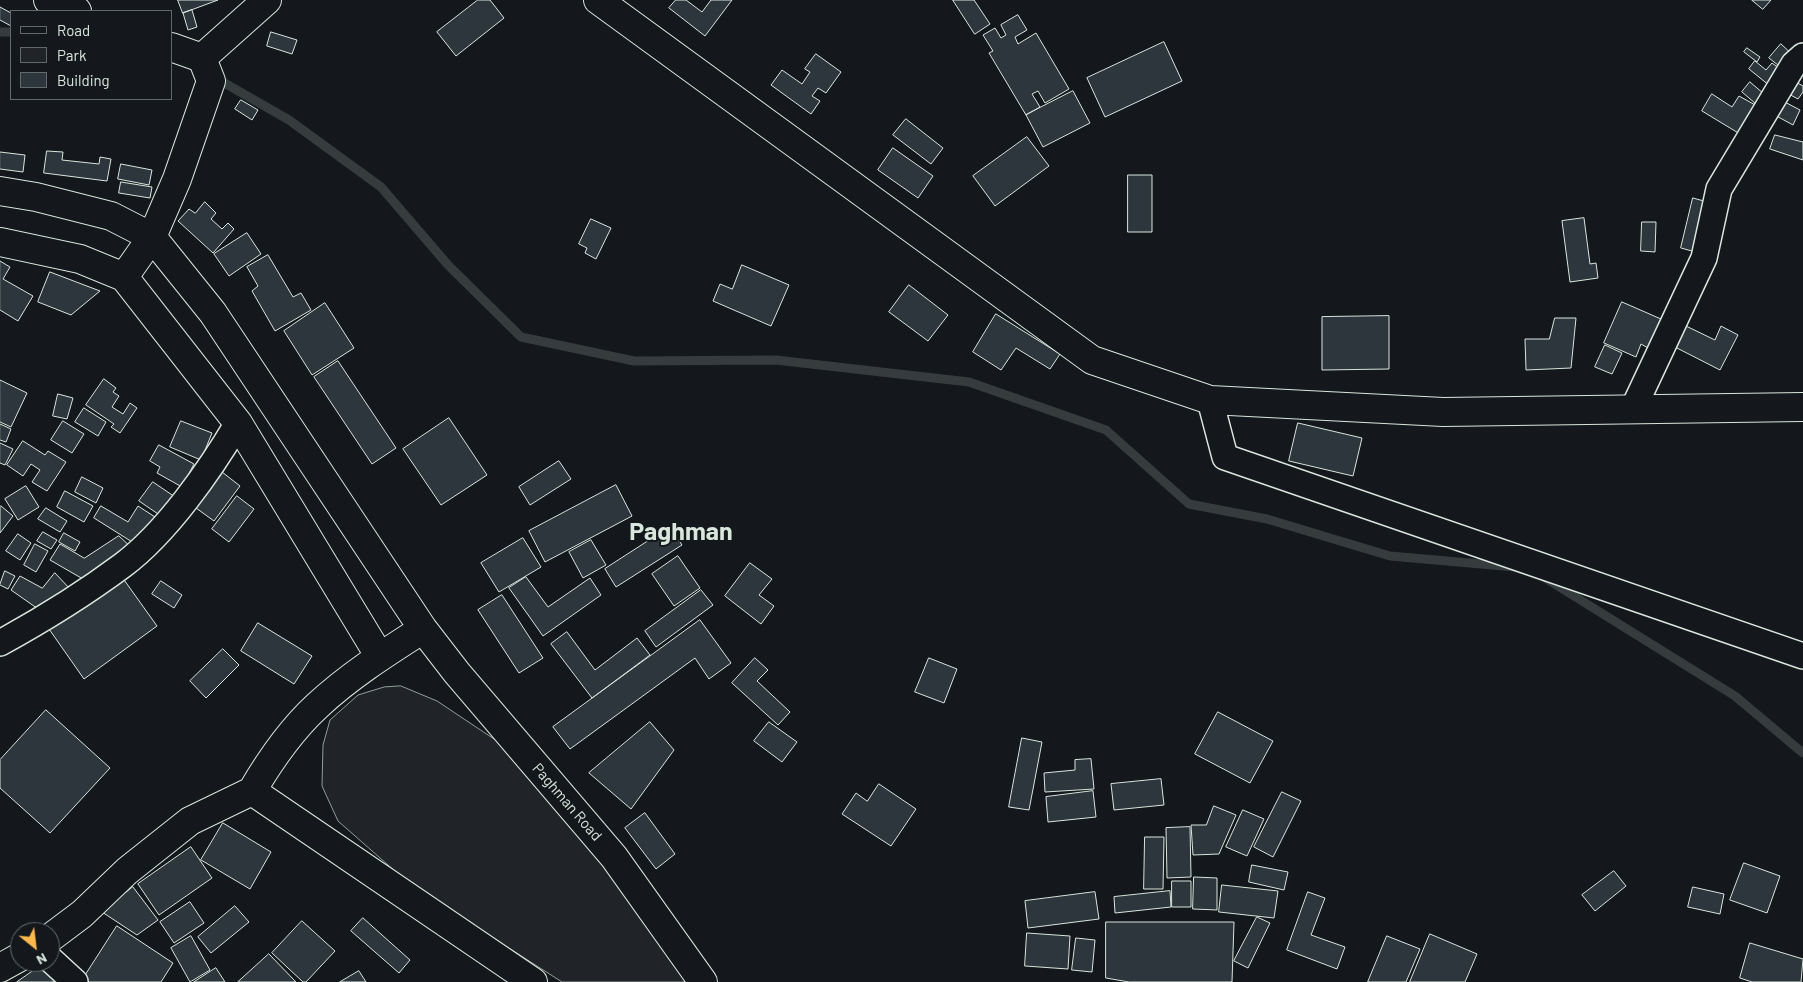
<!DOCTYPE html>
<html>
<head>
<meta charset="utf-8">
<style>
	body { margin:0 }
	#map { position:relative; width:1803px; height:982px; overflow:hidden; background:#14181c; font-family:Barlow,sans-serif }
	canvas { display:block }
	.legend { position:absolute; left:10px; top:10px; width:162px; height:90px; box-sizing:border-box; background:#14181c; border:1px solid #626a69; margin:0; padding:6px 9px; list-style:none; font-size:15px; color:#d8e6dc }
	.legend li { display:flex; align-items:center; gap:10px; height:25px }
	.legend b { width:25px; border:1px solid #626a69 }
	.north { position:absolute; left:10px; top:922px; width:50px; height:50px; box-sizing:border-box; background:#14181c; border:1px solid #626a69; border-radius:50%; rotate:151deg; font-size:14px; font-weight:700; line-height:20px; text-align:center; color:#d8e6dc }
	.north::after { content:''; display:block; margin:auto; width:18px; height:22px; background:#ffb74d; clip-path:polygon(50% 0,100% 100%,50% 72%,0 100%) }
</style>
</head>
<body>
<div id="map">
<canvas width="1803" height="982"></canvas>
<ul class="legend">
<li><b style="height:6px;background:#14181c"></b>Road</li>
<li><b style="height:14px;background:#202428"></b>Park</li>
<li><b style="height:14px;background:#2c363c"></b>Building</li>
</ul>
<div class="north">N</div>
</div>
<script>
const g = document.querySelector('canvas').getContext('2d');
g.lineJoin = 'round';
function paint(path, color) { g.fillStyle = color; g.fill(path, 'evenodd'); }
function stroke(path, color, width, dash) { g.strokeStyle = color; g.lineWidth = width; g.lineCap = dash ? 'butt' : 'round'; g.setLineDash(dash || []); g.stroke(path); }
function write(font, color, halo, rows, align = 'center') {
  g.font = font + ' Barlow,sans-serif'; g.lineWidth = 4; g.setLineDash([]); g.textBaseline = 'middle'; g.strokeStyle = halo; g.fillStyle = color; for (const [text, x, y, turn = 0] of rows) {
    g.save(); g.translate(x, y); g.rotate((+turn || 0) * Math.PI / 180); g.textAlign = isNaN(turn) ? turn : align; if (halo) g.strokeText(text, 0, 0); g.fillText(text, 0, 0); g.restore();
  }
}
const green = new Path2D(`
	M 401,686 L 437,701 L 500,743 L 609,865 L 687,982 L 562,982 L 412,886 L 338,821 L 322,786 L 323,745 L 330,720 L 358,695 L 384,687 Z`);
paint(green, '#202428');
stroke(green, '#939e99', 1);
stroke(new Path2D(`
	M 0,32 L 11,32
	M 214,77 L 289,120 L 381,187 L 448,265 L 521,337 L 634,361 L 776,360 L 969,382 L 1106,430 L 1189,504 L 1267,519 L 1390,556 L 1515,567
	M 1545,578 L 1735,696 L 1803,753`), '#363b3e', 9);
const building = new Path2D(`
	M 178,0 L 218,0 L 183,13 Z
	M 478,0 L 490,0 L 504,18 L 456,56 L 437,32 Z
	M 676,0 L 686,0 L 702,12 L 711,0 L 732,0 L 705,36 L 669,8 Z
	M 953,0 L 974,0 L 990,24 L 975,34 Z
	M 1752,0 L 1771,0 L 1763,9 Z
	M 0,7 L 11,13 L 11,26 L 0,20 Z
	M 192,10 L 197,27 L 188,30 L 183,13 Z
	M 1018,15 L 1027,30 L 1015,37 L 1018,44 L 1036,33 L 1069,89 L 1045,103 L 1038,91 L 1032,94 L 1040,107 L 1026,115 L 989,53 L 993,51 L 983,35 L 995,28 L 1001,38 L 1006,35 L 1001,25 Z
	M 271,32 L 297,40 L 292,54 L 267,46 Z
	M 1164,42 L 1182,81 L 1105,117 L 1087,78 Z
	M 1781,44 L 1794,56 L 1783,69 L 1769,58 Z
	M 1747,48 L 1760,57 L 1757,62 L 1744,52 Z
	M 816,54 L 841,72 L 826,93 L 818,88 L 812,96 L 820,101 L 811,114 L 771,85 L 782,70 L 802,84 L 810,72 L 805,69 Z
	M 1755,61 L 1766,70 L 1772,63 L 1783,71 L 1770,86 L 1749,69 Z
	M 1792,80 L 1803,86 L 1803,92 L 1798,99 L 1785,92 Z
	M 1750,82 L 1764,94 L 1756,104 L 1742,92 Z
	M 1073,91 L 1090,123 L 1043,147 L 1026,115 Z
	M 1712,94 L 1732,107 L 1739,96 L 1757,106 L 1740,134 L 1702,111 Z
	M 1779,99 L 1800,110 L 1793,125 L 1771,113 Z
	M 241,100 L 258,110 L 252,120 L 235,109 Z
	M 906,119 L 943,148 L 931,164 L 893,135 Z
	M 1775,135 L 1803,142 L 1803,160 L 1770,149 Z
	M 1027,137 L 1049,166 L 995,206 L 973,176 Z
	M 893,148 L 933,176 L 918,198 L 878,170 Z
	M 47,151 L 63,152 L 62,160 L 99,164 L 100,157 L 111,159 L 107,181 L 44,173 Z
	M 0,152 L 25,155 L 23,172 L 0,169 Z
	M 121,164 L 152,170 L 149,185 L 118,179 Z
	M 1128,175 L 1152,175 L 1152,232 L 1128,232 Z
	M 121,182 L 152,187 L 150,198 L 119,193 Z
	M 1693,198 L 1711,203 L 1699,253 L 1681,248 Z
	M 205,202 L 216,213 L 211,219 L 222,229 L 228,223 L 234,229 L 213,253 L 178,221 L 189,209 L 195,213 Z
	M 1584,218 L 1590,264 L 1596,263 L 1598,278 L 1570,282 L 1562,221 Z
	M 591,219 L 611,228 L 596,259 L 585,253 L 587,248 L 579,244 Z
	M 1642,222 L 1656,222 L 1655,252 L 1641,251 Z
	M 247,233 L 261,254 L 229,276 L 214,254 Z
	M 268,255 L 293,297 L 301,293 L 311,310 L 275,331 L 252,291 L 258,286 L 247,267 Z
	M 0,261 L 10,267 L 3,279 L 33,296 L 18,321 L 0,310 Z
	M 742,265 L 789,285 L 771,326 L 713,301 L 720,284 L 732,289 Z
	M 50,272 L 100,291 L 71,315 L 38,302 Z
	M 909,285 L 948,315 L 928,341 L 889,312 Z
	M 1622,302 L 1661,319 L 1648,348 L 1641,344 L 1636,357 L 1604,343 Z
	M 325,303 L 354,348 L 312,375 L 284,331 Z
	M 996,314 L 1060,354 L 1050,369 L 1016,348 L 1001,370 L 973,352 Z
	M 1389,316 L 1389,369 L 1322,370 L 1322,317 Z
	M 1555,318 L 1576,318 L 1571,368 L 1526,370 L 1525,339 L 1549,339 Z
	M 1686,326 L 1715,340 L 1721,326 L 1738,335 L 1720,370 L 1675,347 Z
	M 1605,345 L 1622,353 L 1612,374 L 1595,367 Z
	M 338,361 L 396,448 L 372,464 L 314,377 Z
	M 104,379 L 116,388 L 113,392 L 119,396 L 112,407 L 123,414 L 130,403 L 137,408 L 120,433 L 111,427 L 114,424 L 86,405 Z
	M 0,380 L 27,393 L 11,427 L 0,422 Z
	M 58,394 L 73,398 L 67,419 L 53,416 Z
	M 84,408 L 106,422 L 98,436 L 75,422 Z
	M 449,418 L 487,475 L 441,505 L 403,449 Z
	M 63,421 L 84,434 L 72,453 L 51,440 Z
	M 181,421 L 212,433 L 201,460 L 170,447 Z
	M 1298,423 L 1362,438 L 1353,476 L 1289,461 Z
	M 0,424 L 11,429 L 6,442 L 0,440 Z
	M 23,441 L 45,455 L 48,451 L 66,462 L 47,491 L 32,482 L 40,470 L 31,464 L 23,476 L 7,465 Z
	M 0,443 L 13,449 L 5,465 L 0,463 Z
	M 159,445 L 194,464 L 182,487 L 157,473 L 160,467 L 150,461 Z
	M 559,461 L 571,479 L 530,505 L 519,487 Z
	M 222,472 L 240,486 L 214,521 L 196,508 Z
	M 82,477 L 103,488 L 96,503 L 75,492 Z
	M 153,482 L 175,497 L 161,516 L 139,501 Z
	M 616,485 L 632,516 L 545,562 L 529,531 Z
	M 26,486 L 39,507 L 18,520 L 5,499 Z
	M 65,491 L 93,506 L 84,522 L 57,507 Z
	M 237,496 L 254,509 L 229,542 L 212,529 Z
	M 1,506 L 13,516 L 0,533 L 0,507 Z
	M 101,506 L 128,522 L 138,506 L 155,517 L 137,545 L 94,518 Z
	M 46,508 L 67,521 L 60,532 L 38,519 Z
	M 670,527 L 682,545 L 616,587 L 605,569 Z
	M 43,532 L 57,540 L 51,549 L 37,541 Z
	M 64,533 L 80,542 L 75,551 L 59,542 Z
	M 18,534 L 31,543 L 20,560 L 6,551 Z
	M 119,536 L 134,550 L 83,579 L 50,560 L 60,544 L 84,558 Z
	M 523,538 L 541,567 L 499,592 L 481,563 Z
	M 591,540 L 606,565 L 583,578 L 569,552 Z
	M 35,544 L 48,551 L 36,572 L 24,565 Z
	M 678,556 L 700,588 L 674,606 L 652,574 Z
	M 750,563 L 772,579 L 759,595 L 774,606 L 761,624 L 725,596 Z
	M 5,571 L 15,576 L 8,589 L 0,585 Z
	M 55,573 L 71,590 L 41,611 L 11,590 L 20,576 L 42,588 Z
	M 122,577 L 157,626 L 84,679 L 49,629 Z
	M 526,577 L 548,607 L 590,578 L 601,595 L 543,636 L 509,588 Z
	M 161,581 L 182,595 L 174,608 L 152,594 Z
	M 701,590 L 713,605 L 656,647 L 645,631 Z
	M 502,595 L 543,658 L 519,673 L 478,610 Z
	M 700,620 L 731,663 L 709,679 L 695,658 L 570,749 L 553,727 Z
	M 258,623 L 312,656 L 294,684 L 241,651 Z
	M 567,632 L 595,670 L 637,638 L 650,655 L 592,698 L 551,644 Z
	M 223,649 L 239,665 L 206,698 L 190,681 Z
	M 755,658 L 768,670 L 757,681 L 790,712 L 778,725 L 732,683 Z
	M 929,658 L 957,669 L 944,703 L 915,692 Z
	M 46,710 L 110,768 L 50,833 L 0,788 L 0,760 Z
	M 1218,712 L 1273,741 L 1250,783 L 1195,754 Z
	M 650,722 L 674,750 L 631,809 L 589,773 Z
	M 769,722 L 797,742 L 782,762 L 754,741 Z
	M 1022,738 L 1042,742 L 1029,810 L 1009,807 Z
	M 1091,759 L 1094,789 L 1045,792 L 1044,773 L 1075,770 L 1075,760 Z
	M 1161,779 L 1164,805 L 1114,810 L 1111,784 Z
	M 879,784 L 916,809 L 891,846 L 842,814 L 856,793 L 867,801 Z
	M 1093,791 L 1096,817 L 1048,822 L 1046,797 Z
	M 1282,792 L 1301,801 L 1273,857 L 1254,847 Z
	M 1214,806 L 1236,815 L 1219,854 L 1193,855 L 1191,825 L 1206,825 Z
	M 1243,810 L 1264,819 L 1247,856 L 1226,847 Z
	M 645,813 L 675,854 L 656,869 L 625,828 Z
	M 223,823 L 271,852 L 250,889 L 201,860 Z
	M 1190,827 L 1191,877 L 1167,878 L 1166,828 Z
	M 1145,837 L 1164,837 L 1163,889 L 1144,889 Z
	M 191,847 L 212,878 L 159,915 L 138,884 Z
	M 1744,863 L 1780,876 L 1767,913 L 1730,900 Z
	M 1252,865 L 1288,872 L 1284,890 L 1249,882 Z
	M 1614,871 L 1626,886 L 1595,911 L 1582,895 Z
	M 1194,877 L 1217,878 L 1217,910 L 1193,909 Z
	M 1172,881 L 1191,881 L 1191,907 L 1172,907 Z
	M 1222,885 L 1278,891 L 1274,918 L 1219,912 Z
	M 133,887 L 158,920 L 137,935 L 102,912 Z
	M 1693,887 L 1724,894 L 1720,914 L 1688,907 Z
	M 1170,891 L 1171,907 L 1115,913 L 1114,897 Z
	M 1095,892 L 1099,919 L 1028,928 L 1025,901 Z
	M 1308,892 L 1325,898 L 1311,935 L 1345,947 L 1337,969 L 1287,950 Z
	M 190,902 L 204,923 L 174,943 L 160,922 Z
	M 235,906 L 249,922 L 211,953 L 198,937 Z
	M 1257,917 L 1270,923 L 1248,968 L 1234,961 Z
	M 363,918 L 410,960 L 399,973 L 351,931 Z
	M 302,921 L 335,951 L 306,982 L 303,982 L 272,953 Z
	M 1106,922 L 1234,922 L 1232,982 L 1129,982 L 1106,978 Z
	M 117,926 L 173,963 L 161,982 L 81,982 Z
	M 1027,933 L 1070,936 L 1068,969 L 1025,966 Z
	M 1430,934 L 1477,954 L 1465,982 L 1410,982 Z
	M 191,936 L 210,970 L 190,982 L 171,948 Z
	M 1387,936 L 1420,949 L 1406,982 L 1368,982 Z
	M 1076,938 L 1095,940 L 1092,972 L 1072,970 Z
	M 1750,943 L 1803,959 L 1801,982 L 1752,982 L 1740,978 Z
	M 269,954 L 296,982 L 238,982 Z
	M 46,962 L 61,982 L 17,982 Z
	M 216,968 L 225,982 L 194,982 Z
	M 359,971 L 366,982 L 340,982 Z`);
paint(building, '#2c363c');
stroke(building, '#d8e6dc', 1);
const street = new Path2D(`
	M 1210,400 L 1225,457 L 1803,656
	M 1633,409 L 1704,258 L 1719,189 L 1794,64 L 1803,56
	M 0,643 C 42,620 84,594 123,565 C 167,532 210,470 238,423
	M 50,959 L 75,982`);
const secondary = new Path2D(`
	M 48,0 L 77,11
	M 598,0 L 1092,360 L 1210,400 L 1443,412 L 1803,407
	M 202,58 L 267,0
	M 0,191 L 36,197 L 111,216 L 152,237 L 213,313 L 423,629 L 457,673 L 614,857 L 703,982
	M 0,242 L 80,259 L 124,277 L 238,423 L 380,657
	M 124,277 L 152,237 L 177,179 L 211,81 L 202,58 L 171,47
	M 423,629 C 387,652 349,676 317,706 C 292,729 269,762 252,791 L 533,982
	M 50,938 L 82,914 L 127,871 L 190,821 L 252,791
	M 0,968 L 20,957`);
stroke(street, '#d8e6dc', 28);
stroke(secondary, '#d8e6dc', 30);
stroke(street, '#14181c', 25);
stroke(secondary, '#14181c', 28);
write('15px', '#d8e6dc', '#14181c', [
	["Paghman Road",567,802,49]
]);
write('bold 25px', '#d8e6dc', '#14181c', [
	["Paghman",681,532]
]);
</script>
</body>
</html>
